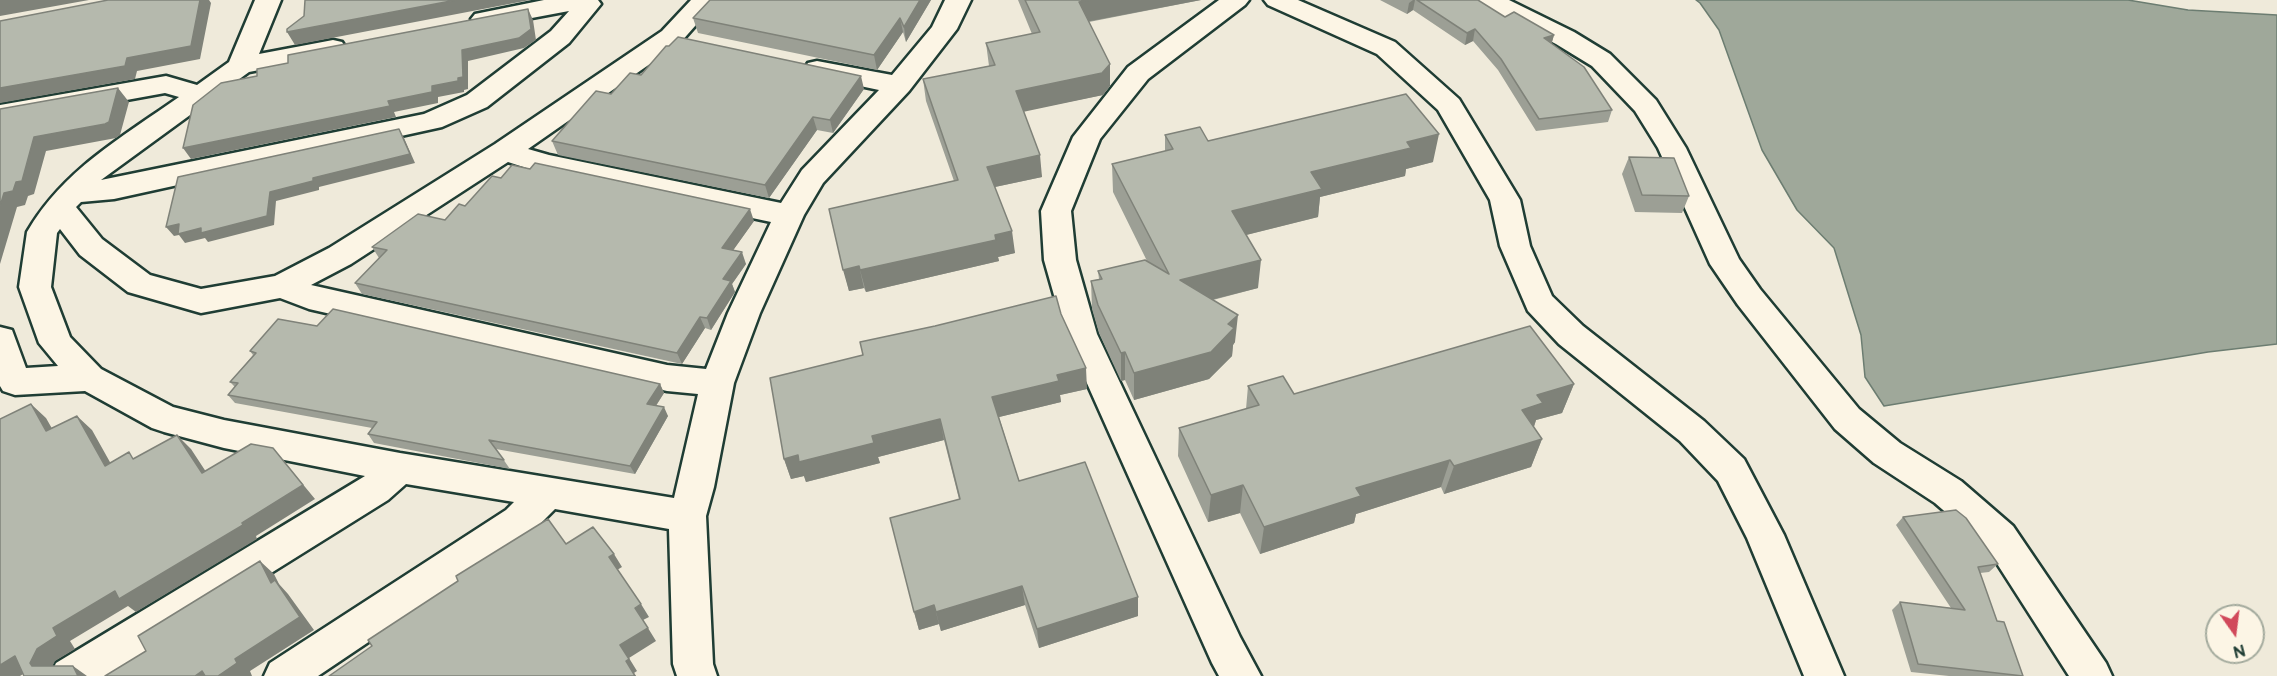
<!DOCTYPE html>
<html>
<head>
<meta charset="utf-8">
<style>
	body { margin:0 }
	#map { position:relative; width:2277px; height:676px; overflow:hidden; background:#efeada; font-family:"Balsamiq Sans",sans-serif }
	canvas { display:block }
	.north { position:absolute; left:2205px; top:604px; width:60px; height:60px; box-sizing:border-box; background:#fcf5e5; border:2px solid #a4ab9e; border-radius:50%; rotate:166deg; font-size:16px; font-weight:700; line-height:24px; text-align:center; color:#1f3d34 }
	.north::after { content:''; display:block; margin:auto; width:21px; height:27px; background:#d1495b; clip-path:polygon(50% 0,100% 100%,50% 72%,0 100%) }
</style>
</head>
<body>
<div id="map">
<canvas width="2277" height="676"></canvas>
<div class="north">N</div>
</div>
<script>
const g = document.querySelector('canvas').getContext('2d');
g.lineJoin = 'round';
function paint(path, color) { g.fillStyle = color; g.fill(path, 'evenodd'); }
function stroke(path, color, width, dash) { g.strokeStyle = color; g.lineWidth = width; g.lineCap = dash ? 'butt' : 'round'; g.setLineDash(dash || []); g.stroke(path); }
const water = new Path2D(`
	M 1696,0 L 2128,0 L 2188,10 L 2277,15 L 2277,344 L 2208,352 L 1884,406 L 1865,377 L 1861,335 L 1834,248 L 1797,210 L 1762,150 L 1719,30 L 1700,3 Z`);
paint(water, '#9fa89a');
stroke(water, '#6c7d71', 1.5);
const minor = new Path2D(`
	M 255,0 L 281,0 L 259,54 L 333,40 L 342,42 L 346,48 L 342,54 L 249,72 L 101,180 L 424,114 L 467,95 L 551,31 L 569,11 L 484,27 L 475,24 L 471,19 L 475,14 L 544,0 L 598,0 L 601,4 L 569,43 L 487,107 L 442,127 L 114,199 L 81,202 L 76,207 L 102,239 L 150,275 L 201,289 L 275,276 L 329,248 L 495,144 L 662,31 L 691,0 L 718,0 L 680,43 L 528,149 L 549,155 L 781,203 L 802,170 L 879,90 L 808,75 L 804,69 L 808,63 L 817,61 L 892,75 L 932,27 L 945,0 L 971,0 L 957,29 L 909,91 L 823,183 L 804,215 L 760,313 L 734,383 L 714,487 L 706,516 L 713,664 L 717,676 L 677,676 L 673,664 L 669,529 L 555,509 L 532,532 L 318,676 L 264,676 L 270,663 L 506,510 L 514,502 L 406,484 L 388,500 L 106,676 L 50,676 L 56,663 L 365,476 L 224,448 L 164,432 L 152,428 L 85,391 L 15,395 L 3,391 L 0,386 L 0,327 L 12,330 L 26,368 L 58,366 L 39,343 L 19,287 L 27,232 C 63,170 121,138 179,97 L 165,93 L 0,123 L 0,105 L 166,76 L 197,85 L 229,62 ZM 508,162 L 545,174 L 771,222 L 728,313 L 706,369 L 667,365 L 311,285 L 351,264 ZM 60,229 L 80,255 L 128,292 L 201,313 L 280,298 L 309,309 L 667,391 L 698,394 L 674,498 L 400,453 L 224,420 L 173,407 L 101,369 L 70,337 L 51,287 L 57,233 Z
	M 1219,0 L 1249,0 L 1245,5 L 1148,79 L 1100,139 L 1071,211 L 1076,260 L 1097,334 L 1240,637 L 1261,676 L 1219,676 L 1212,663 L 1065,334 L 1044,260 L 1041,211 L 1073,137 L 1128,67 Z
	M 1264,0 L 1298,0 L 1395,42 L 1459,99 L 1520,200 L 1530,246 L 1552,296 L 1583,326 L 1704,421 L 1744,459 L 1784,535 L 1844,676 L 1804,676 L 1747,538 L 1718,481 L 1680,441 L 1559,344 L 1528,311 L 1500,246 L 1490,200 L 1438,110 L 1377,54 L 1268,5 Z
	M 1476,0 L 1509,0 L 1574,32 L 1610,54 L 1656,100 L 1686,148 L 1739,259 L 1760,289 L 1859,409 L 1900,443 L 1961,481 L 2013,526 L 2106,663 L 2112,676 L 2069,676 L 1987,548 L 1935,503 L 1874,463 L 1835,429 L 1738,305 L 1710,264 L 1658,148 L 1635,111 L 1592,66 L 1556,44 L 1480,5 Z`);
stroke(minor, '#1f3d34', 5);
paint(minor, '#fcf5e5');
paint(new Path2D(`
	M 710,0 L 931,0 L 906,42 L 903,32 L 877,70 L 698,33 L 693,18 Z
	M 1018,0 L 1201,0 L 1089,22 L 1110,86 L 1103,95 L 1023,111 L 1042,177 L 995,187 L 1015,253 L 998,257 L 999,261 L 866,292 L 864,288 L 849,291 L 829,209 L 954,181 L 926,101 L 923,79 L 989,66 L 986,43 L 1032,34 Z
	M 1380,0 L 1477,0 L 1505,17 L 1554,35 L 1551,44 L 1612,110 L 1608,122 L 1536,131 L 1498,70 L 1473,41 L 1465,45 L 1413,10 L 1407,14 Z
	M 864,89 L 833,133 L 817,130 L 769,198 L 558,155 L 552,141 L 611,94 Z
	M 1165,135 L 1208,141 L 1433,162 L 1406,169 L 1405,176 L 1320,197 L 1318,217 L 1246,235 L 1258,288 L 1213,300 L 1235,342 L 1233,345 L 1232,356 L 1209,379 L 1134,400 L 1125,380 L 1121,381 L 1099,333 L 1092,309 L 1091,281 L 1099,279 L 1098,271 L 1147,261 L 1113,192 L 1112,164 L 1165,151 Z
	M 1629,157 L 1689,196 L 1682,213 L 1635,212 L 1622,174 Z
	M 465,206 L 754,221 L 733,250 L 746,264 L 732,284 L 735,292 L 711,330 L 705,328 L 682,364 L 362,294 L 355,283 L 379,258 L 372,247 L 445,220 Z
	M 1061,314 L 1087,389 L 1060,395 L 1061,402 L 999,417 L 1019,481 L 1138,597 L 1138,616 L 1039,648 L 1025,605 L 941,631 L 939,624 L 919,630 L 914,612 L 959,499 L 944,440 L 878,457 L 880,463 L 806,482 L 804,476 L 791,479 L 784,459 Z
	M 250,351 L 660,384 L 664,393 L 656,406 L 668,416 L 635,474 L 496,449 L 510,469 L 374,443 L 368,434 L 372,428 L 235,403 L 228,395 L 235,387 L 230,382 L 253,355 Z
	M 1574,384 L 1562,413 L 1536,420 L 1534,427 L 1542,439 L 1531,467 L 1444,494 L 1441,487 L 1356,514 L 1354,523 L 1260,554 L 1240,513 L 1208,522 L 1178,456 L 1179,428 L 1246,409 L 1248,386 L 1294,394 Z
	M 1903,517 L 1998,564 L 1989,572 L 1980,573 L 1997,621 L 2023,676 L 1949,676 L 1911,672 L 1892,610 L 1900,602 L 1951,608 L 1896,525 Z`), '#9c9f95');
paint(new Path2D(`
	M 0,0 L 89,0 L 0,16 Z
	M 200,0 L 209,0 L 211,3 L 200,59 L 137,71 L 135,79 L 0,103 L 0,88 L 127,58 Z
	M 456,0 L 530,0 L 295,45 L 287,32 Z
	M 920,0 L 931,0 L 906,42 L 904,27 Z
	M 1090,0 L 1201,0 L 1080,23 L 1079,2 Z
	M 1413,0 L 1415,0 L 1413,10 L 1407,14 L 1409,3 Z
	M 528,9 L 533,20 L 536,40 L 524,48 L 468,61 L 468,89 L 464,90 L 464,92 L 438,97 L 438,103 L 394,112 L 396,117 L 191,159 L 183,148 L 432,86 L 462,50 Z
	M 900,18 L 903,32 L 877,70 L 874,55 Z
	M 1475,29 L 1473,41 L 1465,45 L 1467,33 Z
	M 1554,35 L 1551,46 L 1544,38 Z
	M 1110,64 L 1110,86 L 1103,95 L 1018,113 L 1016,91 Z
	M 861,76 L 864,89 L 833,133 L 830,120 Z
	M 118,88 L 129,102 L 120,135 L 116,138 L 46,151 L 34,194 L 28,196 L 25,205 L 17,207 L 0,264 L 0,206 L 4,193 L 16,182 L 34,137 Z
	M 813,117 L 817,130 L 769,198 L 765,185 Z
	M 399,129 L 404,138 L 415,163 L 319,187 L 319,190 L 276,201 L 274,225 L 208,242 L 205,238 L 185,243 L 179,235 L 174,236 L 166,227 L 270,192 L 313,178 Z
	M 1439,134 L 1433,162 L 1406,169 L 1405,176 L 1320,197 L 1318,217 L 1230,239 L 1232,211 L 1311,172 L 1407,142 Z
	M 1040,155 L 1042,177 L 990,188 L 987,167 Z
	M 750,209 L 754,221 L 727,259 L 722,248 Z
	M 1012,231 L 1015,253 L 998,257 L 999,261 L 866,292 L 860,270 Z
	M 742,252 L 746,264 L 732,284 L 735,292 L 711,330 L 707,318 L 723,279 Z
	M 1261,260 L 1258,288 L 1179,308 L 1180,280 Z
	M 859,266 L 864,288 L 849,291 L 843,270 Z
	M 1238,315 L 1235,342 L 1233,345 L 1232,356 L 1209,379 L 1134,400 L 1134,373 L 1228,324 Z
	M 700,317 L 705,328 L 682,364 L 677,353 Z
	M 1125,352 L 1125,380 L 1121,381 L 1121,353 Z
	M 1086,368 L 1087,389 L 1060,395 L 1061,402 L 995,418 L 992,397 L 1057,375 Z
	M 660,384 L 664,393 L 651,413 L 647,404 Z
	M 1574,384 L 1562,413 L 1536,420 L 1532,432 L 1522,410 L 1537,395 Z
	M 31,404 L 46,418 L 62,446 L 46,431 Z
	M 664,407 L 668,416 L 635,474 L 630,466 Z
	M 77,416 L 92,430 L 120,480 L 105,466 Z
	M 940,419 L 944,440 L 878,457 L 880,463 L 806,482 L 804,476 L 791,479 L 784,459 Z
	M 177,435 L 191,449 L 216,487 L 202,473 Z
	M 1542,439 L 1531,467 L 1444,494 L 1454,466 Z
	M 273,448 L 315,499 L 256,536 L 257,539 L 136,612 L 128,606 L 70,641 L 75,649 L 55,661 L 48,675 L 32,666 L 30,663 L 37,649 L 53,628 L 115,591 L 242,523 Z
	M 1450,460 L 1441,487 L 1356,514 L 1354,523 L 1260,554 L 1264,527 L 1356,488 Z
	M 1243,485 L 1240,513 L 1208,522 L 1211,495 Z
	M 614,554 L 622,567 L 617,570 L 609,557 Z
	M 260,561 L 274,574 L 279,584 L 288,594 L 314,630 L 250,671 L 252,676 L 218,676 L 235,659 L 271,583 Z
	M 1022,586 L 1025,605 L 941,631 L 936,612 Z
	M 1138,597 L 1138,616 L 1039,648 L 1037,629 Z
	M 641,604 L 649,617 L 643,620 L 635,608 Z
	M 934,605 L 939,624 L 919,630 L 914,612 Z
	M 648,628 L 656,641 L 629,658 L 637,671 L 634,673 L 636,676 L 635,676 L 626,661 L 620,645 Z
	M 15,656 L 33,668 L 20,676 L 0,676 L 0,665 Z
	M 73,666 L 87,676 L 78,676 Z
	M 202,671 L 208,676 L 195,676 Z`), '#7f8279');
const building = new Path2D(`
	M 108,0 L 200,0 L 191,46 L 127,58 L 125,66 L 0,88 L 0,21 Z
	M 305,0 L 456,0 L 287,32 L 287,29 L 304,16 Z
	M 710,0 L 920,0 L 904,27 L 900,18 L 874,55 L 693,18 Z
	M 1025,0 L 1090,0 L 1079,2 L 1110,64 L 1102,73 L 1016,91 L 1040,155 L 987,167 L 1012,231 L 995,235 L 996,240 L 860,270 L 859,266 L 843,270 L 829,209 L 958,180 L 923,79 L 995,65 L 986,43 L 1040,32 Z
	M 1417,0 L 1478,0 L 1505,17 L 1514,12 L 1554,35 L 1544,38 L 1584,67 L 1612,110 L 1539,119 L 1501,59 L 1475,29 L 1467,33 Z
	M 528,9 L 531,29 L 519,38 L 462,50 L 463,77 L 458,78 L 458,81 L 432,86 L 432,92 L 388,101 L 390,106 L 183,148 L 193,105 L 221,83 L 257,76 L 257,69 L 288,63 L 288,55 Z
	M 678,37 L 861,76 L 830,120 L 813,117 L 765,185 L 552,141 L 596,91 L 611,94 L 630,73 L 641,75 L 666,46 L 669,46 Z
	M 118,88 L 109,122 L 105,124 L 34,137 L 22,181 L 16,182 L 13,191 L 4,193 L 0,206 L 0,109 Z
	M 1406,94 L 1439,134 L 1407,142 L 1411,148 L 1311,172 L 1322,189 L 1232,211 L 1261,260 L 1180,280 L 1238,315 L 1228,324 L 1234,328 L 1211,352 L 1134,373 L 1125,352 L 1121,353 L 1098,305 L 1091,281 L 1102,279 L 1098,271 L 1145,260 L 1169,274 L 1112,164 L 1173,149 L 1165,135 L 1200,127 L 1208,141 Z
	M 399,129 L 410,154 L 313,178 L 313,181 L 270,192 L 267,216 L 201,233 L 201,228 L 178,234 L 179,224 L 166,227 L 178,177 Z
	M 1629,157 L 1674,158 L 1689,196 L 1642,195 Z
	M 535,163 L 750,209 L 722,248 L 742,252 L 723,279 L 731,281 L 707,318 L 700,317 L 677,353 L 355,283 L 387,250 L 372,247 L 418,214 L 445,220 L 459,204 L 465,206 L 492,176 L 501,178 L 512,165 L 530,169 Z
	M 1056,296 L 1061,314 L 1086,368 L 1057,375 L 1059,381 L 992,397 L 1019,481 L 1085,462 L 1138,597 L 1037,629 L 1022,586 L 936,612 L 934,605 L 914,612 L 890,518 L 960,499 L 940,419 L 872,436 L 874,443 L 799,462 L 798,455 L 784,459 L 770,378 L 863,355 L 860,342 L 935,326 Z
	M 333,309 L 660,384 L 647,404 L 664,407 L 630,466 L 489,440 L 504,460 L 368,434 L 377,422 L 228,395 L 238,383 L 230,382 L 256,353 L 250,351 L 278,319 L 317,326 Z
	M 1530,326 L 1574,384 L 1537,395 L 1543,403 L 1522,410 L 1542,439 L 1454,466 L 1450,460 L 1356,488 L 1361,496 L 1264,527 L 1243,485 L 1211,495 L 1179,428 L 1259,405 L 1248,386 L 1283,376 L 1294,394 Z
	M 31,404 L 46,431 L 77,416 L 105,466 L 129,452 L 133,459 L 177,435 L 202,473 L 251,444 L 273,448 L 303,485 L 242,523 L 243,525 L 119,599 L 115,591 L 53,628 L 57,636 L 37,649 L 30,663 L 32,666 L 73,666 L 78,676 L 24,676 L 15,656 L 0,665 L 0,419 Z
	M 1956,510 L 1966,518 L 1998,564 L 1978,567 L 1997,621 L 2004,622 L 2023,676 L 1918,664 L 1900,602 L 1965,610 L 1903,517 Z
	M 548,519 L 566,544 L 593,527 L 614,554 L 609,557 L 641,604 L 635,608 L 648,628 L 620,645 L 629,659 L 626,661 L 635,676 L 329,676 L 372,646 L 368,640 L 458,581 L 456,576 Z
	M 260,561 L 271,583 L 275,580 L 300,617 L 235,659 L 237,663 L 218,676 L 205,676 L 202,671 L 195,676 L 105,676 L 146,651 L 138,636 Z`);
paint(building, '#b5b9ad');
stroke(building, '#7f8279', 1.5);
</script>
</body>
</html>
